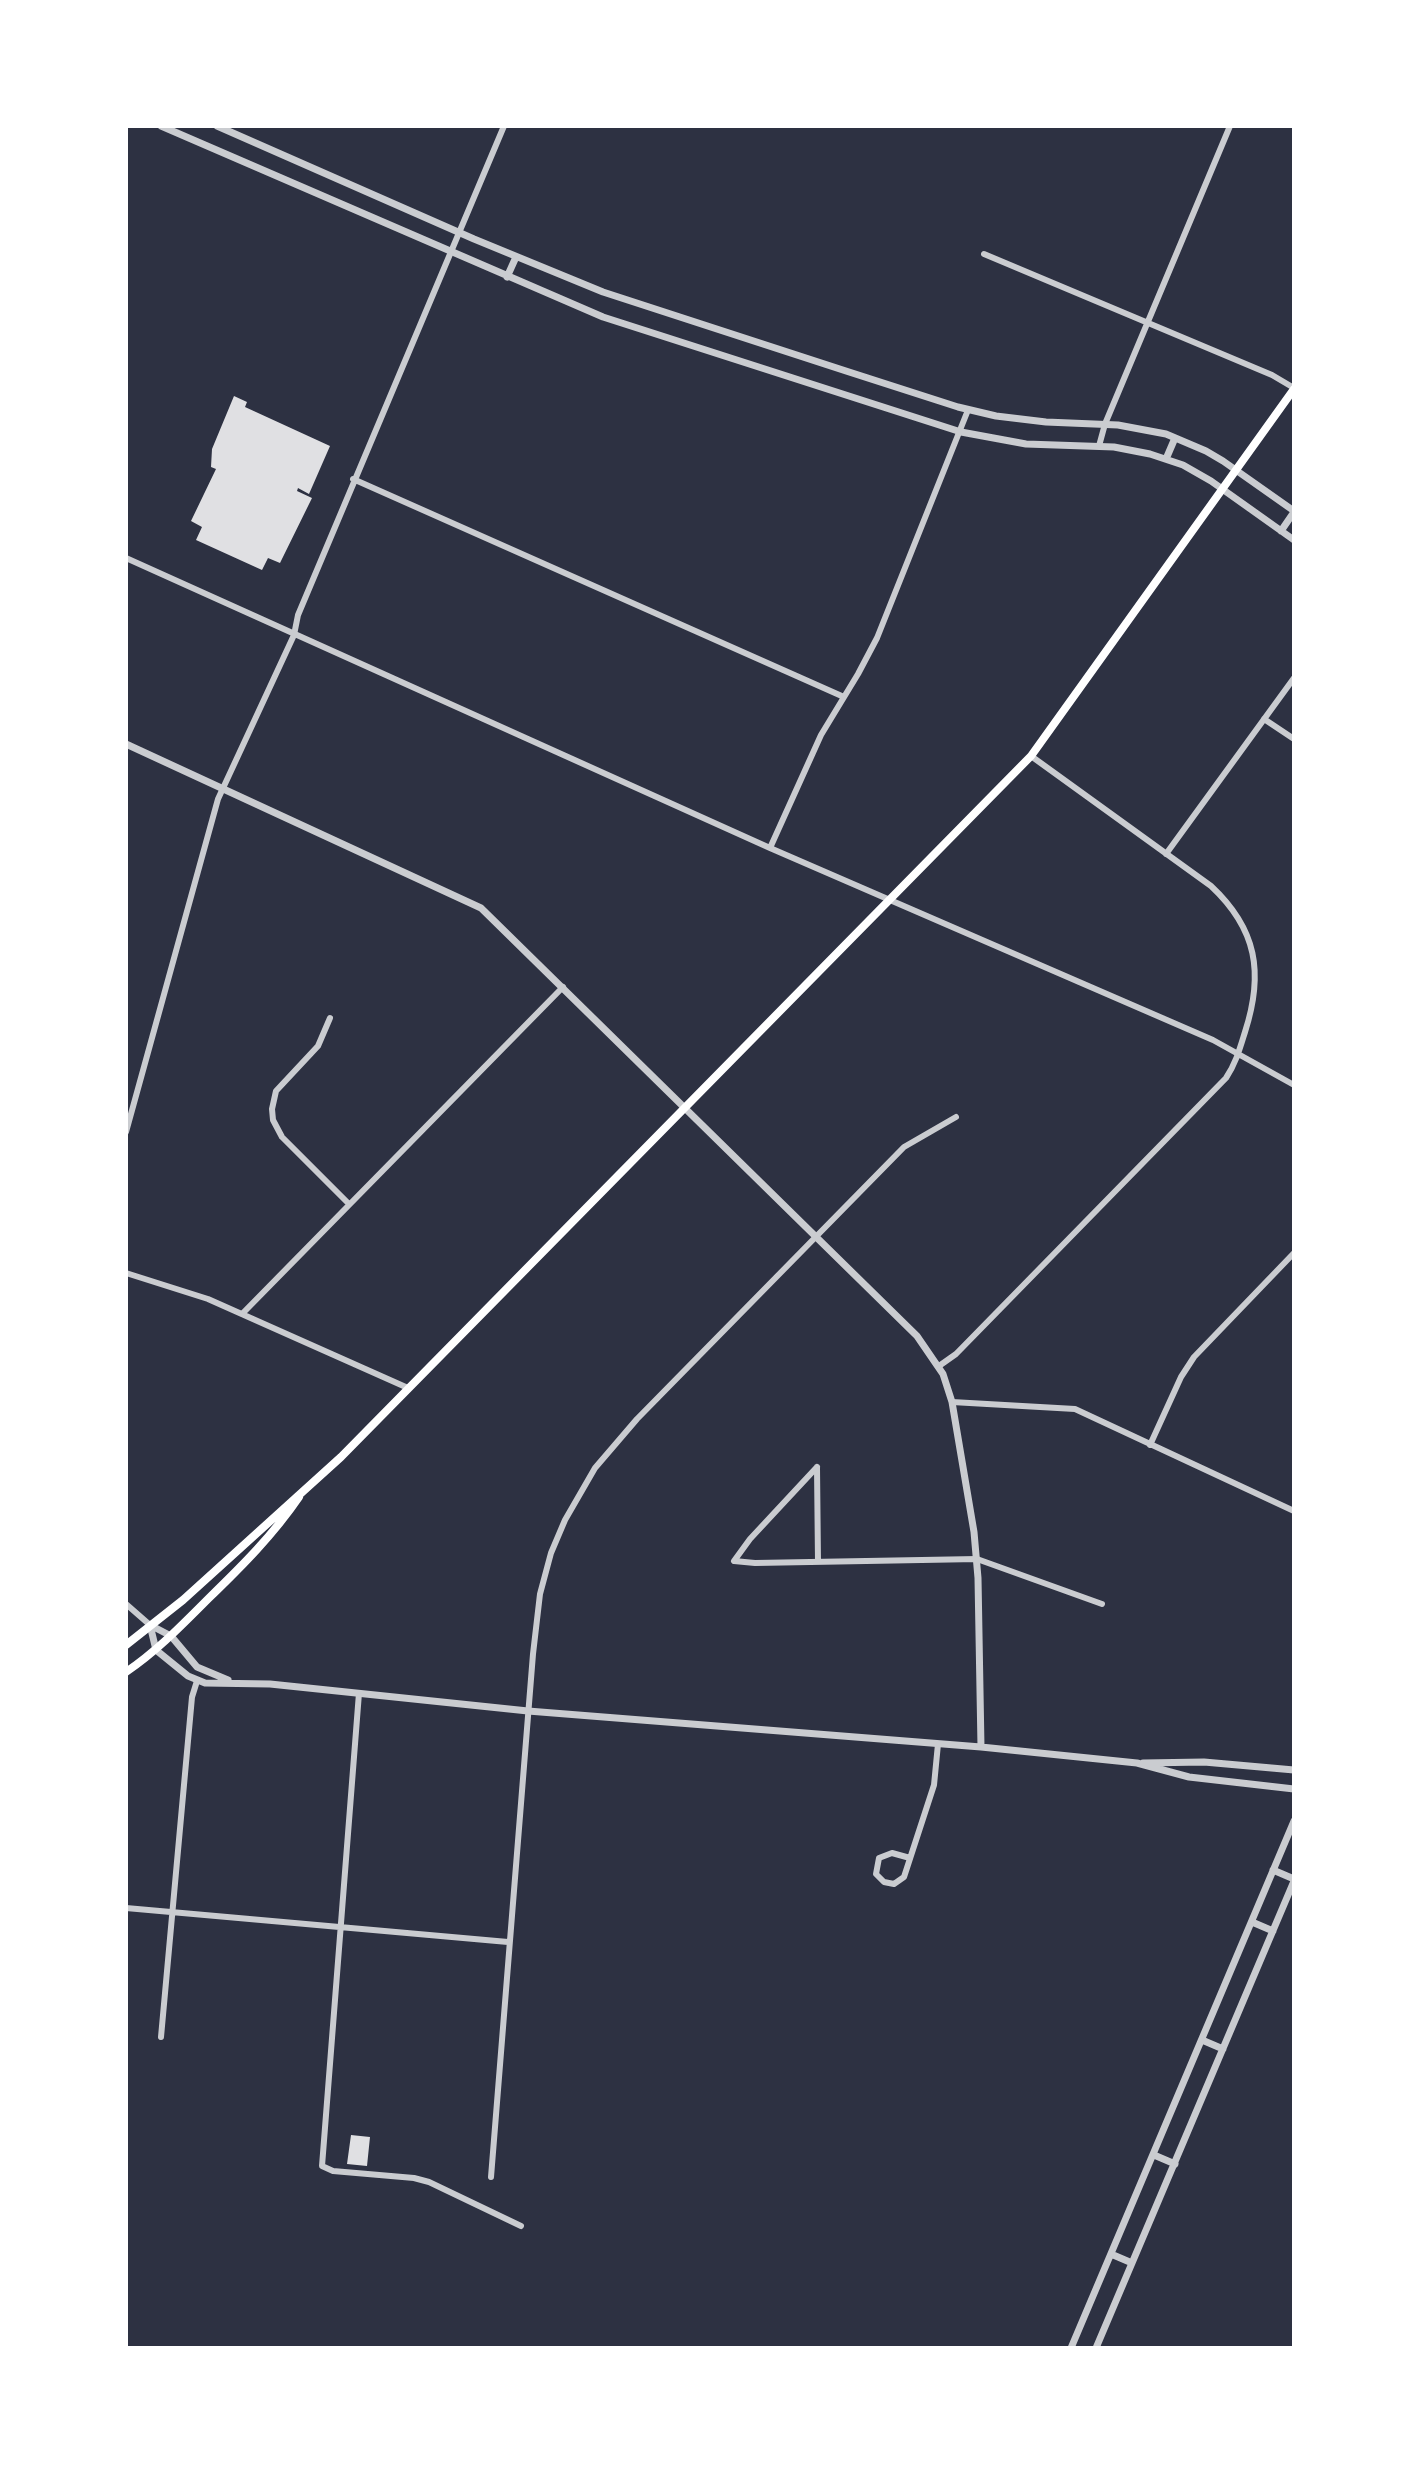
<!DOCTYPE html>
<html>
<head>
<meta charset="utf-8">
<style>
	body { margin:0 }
	#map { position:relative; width:1420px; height:2474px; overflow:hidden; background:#2d3142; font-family:Ubuntu,sans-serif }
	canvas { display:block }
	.frame { position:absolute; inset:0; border:128px solid #fff; pointer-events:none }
</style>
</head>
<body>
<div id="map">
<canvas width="1420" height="2474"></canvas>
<div class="frame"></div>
</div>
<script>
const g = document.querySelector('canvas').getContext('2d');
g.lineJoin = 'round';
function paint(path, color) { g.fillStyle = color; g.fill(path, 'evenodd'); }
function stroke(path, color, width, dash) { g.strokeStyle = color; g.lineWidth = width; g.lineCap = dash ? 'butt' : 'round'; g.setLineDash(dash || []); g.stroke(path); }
paint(new Path2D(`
	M 234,396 L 247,402 L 245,407 L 330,446 L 309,494 L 298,488 L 297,491 L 312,498 L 280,563 L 268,558 L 262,570 L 196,540 L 202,527 L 191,521 L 216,469 L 211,467 L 212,449 Z
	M 351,2135 L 370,2137 L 367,2166 L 347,2164 Z`), '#e0e0e3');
stroke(new Path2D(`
	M 984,254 L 1272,375 L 1294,388
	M 1099,446 L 1105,424 L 1230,126
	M 353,479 L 844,697
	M 126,558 L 770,848 L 1213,1040 L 1294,1085
	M 1264,719 L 1294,739
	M 770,848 L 821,735 L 858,674 L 877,638 L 968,410
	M 1166,854 L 1294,678
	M 330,1018 L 318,1046 L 276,1091 L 272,1109 L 273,1120 L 282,1137 L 349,1204
	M 126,1132 L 218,799 L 294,635 L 298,615 L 504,126
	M 126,1273 L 208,1299 L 408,1388
	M 242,1314 L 563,987
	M 939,1366 L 956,1354 L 1226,1078 C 1236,1063 1240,1048 1245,1032 C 1264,973 1257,929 1211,886 L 1031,756
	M 952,1402 L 1075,1409 L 1294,1511
	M 1150,1445 L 1181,1377 L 1194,1357 L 1294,1253
	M 817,1467 L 750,1539 L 734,1561 L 755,1563 L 977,1559 L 1102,1604
	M 817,1467 L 818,1562
	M 126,1604 L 150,1625
	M 359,1693 L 322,2166 L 333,2171 L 414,2178 L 429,2182 L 521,2226
	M 910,1858 L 892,1853 L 879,1858 L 876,1874 L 884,1882 L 894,1884 L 904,1877 L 934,1785 L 938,1744
	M 126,1908 L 508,1942
	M 161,2037 L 192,1697 L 197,1681
	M 491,2177 L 533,1654 L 540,1594 L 551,1553 L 565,1520 L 595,1468 L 637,1419 L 904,1147 L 956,1117`), '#caccd0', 6);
stroke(new Path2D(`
	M 161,126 L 603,317 L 961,432 L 1026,444 L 1114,447 L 1150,454 L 1183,465 L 1211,481 L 1294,540
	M 217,126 L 474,239 L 603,292 L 846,371 L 958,407 L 996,416 L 1046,422 L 1118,425 L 1166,434 L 1206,451 L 1223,461 L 1294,511
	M 507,277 L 516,257
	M 1166,459 L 1175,438
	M 1281,531 L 1294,512
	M 126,744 L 481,908 L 917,1336 L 943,1374 L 952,1402 L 974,1532 L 978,1578 L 981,1747
	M 150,1625 L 156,1650 L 188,1676 L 205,1683 L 270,1684 L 528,1711 L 981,1747 L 1137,1763 L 1189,1777 L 1294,1789
	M 150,1625 L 171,1636 L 197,1667 L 228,1680
	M 1143,1763 L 1204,1762 L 1294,1770
	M 1273,1870 L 1294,1879
	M 1252,1922 L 1273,1931
	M 1202,2040 L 1223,2049
	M 1154,2155 L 1175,2164
	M 1111,2254 L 1132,2263
	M 1071,2348 L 1294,1821
	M 1096,2348 L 1294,1881`), '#caccd0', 7);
stroke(new Path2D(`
	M 126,1645 L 183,1600 L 341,1457 L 1031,756 L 1294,389
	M 126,1672 C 157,1651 182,1625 209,1598 C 242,1566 273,1535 299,1497`), '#fff', 8);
</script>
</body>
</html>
